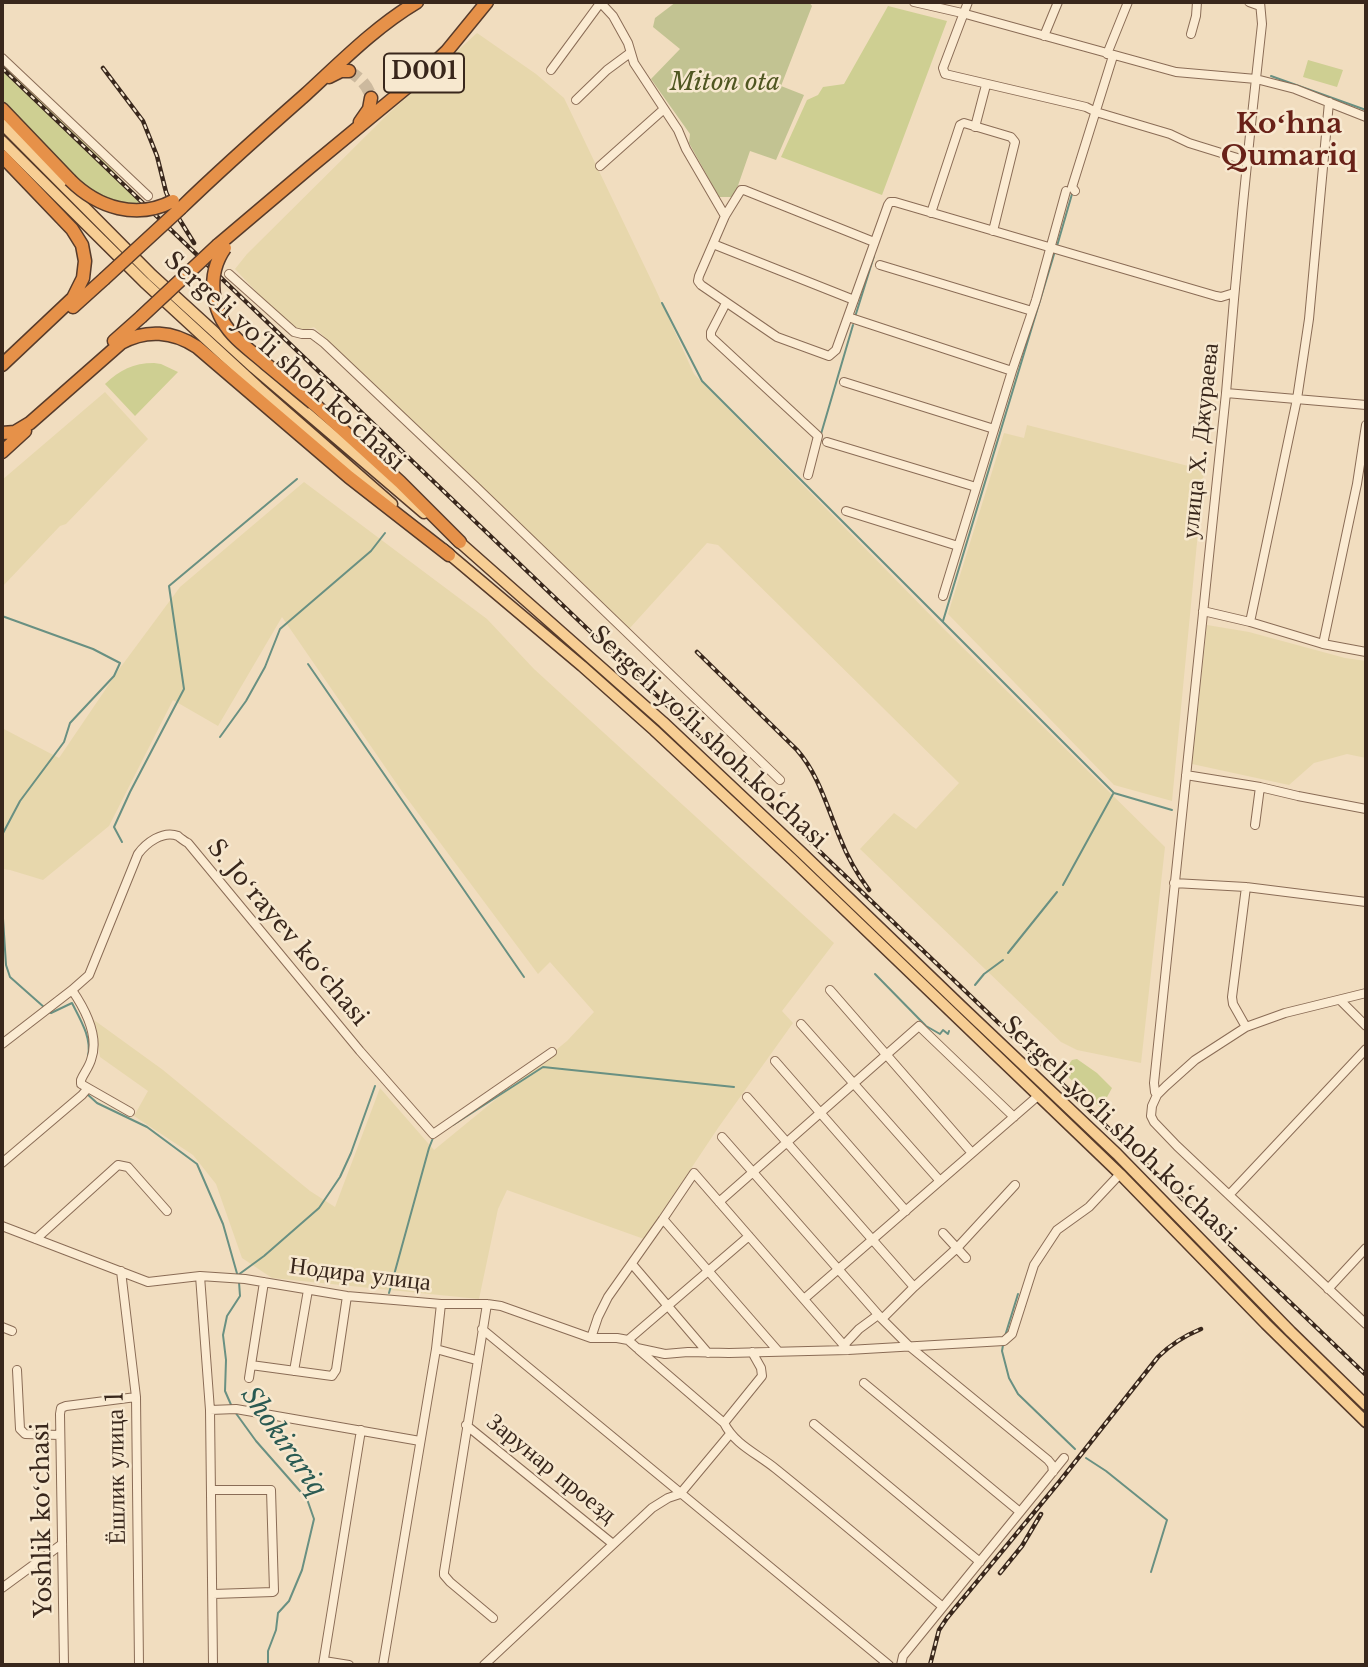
<!DOCTYPE html>
<html>
<head>
<meta charset="utf-8">
<style>
	body { margin:0 }
	#map { position:relative; width:1368px; height:1667px; overflow:hidden; background:#f1ddbf; font-family:"Libre Baskerville",serif }
	canvas { display:block }
	.frame { position:absolute; inset:0; border:4px solid #39271c; pointer-events:none }
</style>
</head>
<body>
<div id="map">
<canvas width="1368" height="1667"></canvas>
<div class="frame"></div>
</div>
<script>
const g = document.querySelector('canvas').getContext('2d');
g.lineJoin = 'round';
function paint(path, color) { g.fillStyle = color; g.fill(path, 'evenodd'); }
function stroke(path, color, width, dash) { g.strokeStyle = color; g.lineWidth = width; g.lineCap = dash ? 'butt' : 'round'; g.setLineDash(dash || []); g.stroke(path); }
function write(font, color, halo, rows, align = 'center') {
  g.font = font + ' "Libre Baskerville",serif'; g.lineWidth = 5; g.setLineDash([]); g.textBaseline = 'middle'; g.strokeStyle = halo; g.fillStyle = color; for (const [text, x, y, turn = 0] of rows) {
    g.save(); g.translate(x, y); g.rotate((+turn || 0) * Math.PI / 180); g.textAlign = isNaN(turn) ? turn : align; if (halo) g.strokeText(text, 0, 0); g.fillText(text, 0, 0); g.restore();
  }
}
paint(new Path2D(`
	M 477,33 L 536,74 L 564,98 L 655,288 L 694,374 L 944,629 L 1165,847 L 1141,1063 L 1077,1050 L 1061,1042 L 860,849 L 894,813 L 916,829 L 959,783 L 718,545 L 707,543 L 629,629 L 314,327 L 305,330 L 293,328 L 283,320 L 235,269 L 247,254 L 387,115 Z
	M 105,392 L 148,439 L 66,524 L 60,526 L 2,587 L 2,480 Z
	M 1027,425 L 1204,470 L 1172,801 L 1114,785 L 948,614 L 1004,433 L 1024,438 Z
	M 304,482 L 487,619 L 534,669 L 834,943 L 782,1011 L 793,1023 L 718,1128 L 644,1239 L 507,1190 L 498,1209 L 479,1299 L 272,1278 L 242,1258 L 216,1184 L 193,1155 L 134,1116 L 148,1091 L 100,1057 L 94,1020 L 163,1070 L 310,1191 L 335,1207 L 380,1088 L 434,1150 L 567,1041 L 594,1012 L 550,962 L 538,974 L 403,793 L 282,617 L 218,726 L 173,700 L 109,826 L 43,880 L 10,870 L 2,869 L 2,728 L 59,758 L 120,668 L 180,587 Z
	M 1207,625 L 1249,632 L 1345,658 L 1366,661 L 1366,758 L 1347,754 L 1314,763 L 1289,785 L 1192,764 Z`), '#e7d7ac');
paint(new Path2D(`
	M 888,6 L 947,21 L 882,195 L 781,157 L 807,100 L 818,95 L 823,87 L 844,84 Z
	M 1308,60 L 1343,70 L 1337,87 L 1303,77 Z
	M 2,63 L 112,169 L 141,205 L 108,201 L 80,182 L 2,100 Z
	M 154,363 L 161,364 L 178,372 L 135,416 L 105,384 C 120,370 133,363 154,363 Z
	M 1077,1059 L 1097,1073 L 1112,1088 L 1101,1108 L 1063,1072 L 1072,1060 Z`), '#cecf92');
paint(new Path2D(`
	M 676,2 L 809,2 L 812,6 L 781,86 L 804,95 L 776,160 L 750,151 L 734,197 L 719,197 L 689,143 L 690,134 L 651,79 L 680,49 L 653,27 L 655,18 Z`), '#c2c392');
stroke(new Path2D(`
	M 1271,76 L 1366,110
	M 1057,246 L 1072,194
	M 662,303 L 702,381 L 1114,793 L 1172,810
	M 855,317 L 874,256
	M 821,434 L 853,325
	M 2,616 L 93,649 L 120,663 L 114,676 L 70,723 L 64,742 L 20,801 L 2,835
	M 943,621 L 1055,251
	M 308,664 L 524,977
	M 220,737 L 246,701 L 265,667 L 280,629 L 371,551 L 385,533
	M 122,842 L 114,827 L 130,792 L 184,689 L 169,586 L 297,479
	M 1063,885 L 1113,794
	M 2,903 L 6,965 L 10,977 L 45,1008
	M 1008,953 L 1057,892
	M 875,974 L 926,1026 L 940,1034 L 943,1030 L 948,1034 L 949,1031
	M 975,985 L 984,974 L 1003,960
	M 49,1012 L 51,1013 L 72,1003 C 80,1019 92,1038 88,1056
	M 86,1093 L 97,1103 L 147,1127 L 197,1164 L 223,1224 L 238,1277
	M 453,1125 L 543,1067 L 734,1087
	M 238,1275 L 264,1256 L 319,1208 L 340,1177 L 351,1153 L 375,1086
	M 389,1293 L 429,1148 L 433,1138
	M 1005,1336 L 1018,1294
	M 1003,1345 L 1002,1351 L 1009,1378 L 1018,1394 L 1075,1449
	M 232,1407 L 225,1391 L 226,1360 L 223,1335 L 227,1316 L 240,1296 L 239,1282
	M 235,1412 L 256,1441 L 307,1499 L 314,1519 L 302,1570 L 289,1601 L 278,1613 L 276,1630 L 268,1651 L 268,1665
	M 1086,1458 L 1106,1471 L 1167,1520 L 1151,1572`), '#699082', 2);
stroke(new Path2D(`
	M 349,71 C 360,78 368,85 371,98`), '#ccb99e', 12, [12, 6]);
const minor = new Path2D(`
	M 600,2 L 613,16 L 628,43 L 634,63 L 678,130 L 686,149 L 725,216
	M 914,2 L 962,13 L 1176,72 L 1256,79 L 1295,89 L 1366,117
	M 968,2 L 943,68 L 945,74 L 1086,107 L 1096,112 L 1170,134 L 1189,143 L 1247,161
	M 1249,2 L 1260,6
	M 1191,34 L 1196,16 L 1197,2
	M 1044,36 L 1058,2
	M 1107,54 L 1128,2
	M 2,58 L 148,196
	M 551,70 L 601,2
	M 576,100 L 607,70 L 630,53
	M 975,127 L 986,85
	M 600,166 L 664,109
	M 1075,191 L 1072,187 L 1113,56
	M 931,213 L 960,125 L 964,123 L 1011,137 L 1015,142 L 993,231
	M 874,242 L 744,190 L 741,190 L 725,216 L 699,276 L 698,281 L 701,285 L 777,337 L 829,356 L 836,350 L 888,205 L 890,202 L 895,202 L 1216,296 L 1221,297 L 1234,293
	M 713,244 L 854,300
	M 880,265 L 1032,311
	M 229,274 L 294,332 L 302,334 L 312,334 L 324,343 L 475,486 L 780,780
	M 726,303 L 711,332 L 711,337 L 818,436 L 808,475
	M 848,317 L 1012,371
	M 844,382 L 994,429
	M 1226,393 L 1366,405
	M 827,442 L 976,487
	M 846,511 L 958,546
	M 943,596 L 1012,371 L 1036,300 L 1066,191
	M 1203,611 L 1250,622 L 1323,644 L 1366,652
	M 1250,622 L 1297,399 L 1309,319 L 1329,102
	M 1323,644 L 1357,484 L 1366,425
	M 1186,775 L 1260,787 L 1298,796 L 1366,809
	M 1255,825 L 1260,787
	M 1174,883 L 1246,887 L 1366,902
	M 1246,887 L 1232,997 L 1233,1004 L 1246,1027
	M 72,990 C 85,1009 100,1036 91,1060 C 89,1067 84,1073 81,1080 L 81,1084 L 130,1112
	M 830,990 L 972,1153
	M 1366,993 L 1285,1013 L 1246,1027 L 1195,1060 L 1166,1086 L 1157,1095 L 1152,1106 L 1151,1116 L 1154,1122 L 1177,1146 L 1366,1324
	M 1340,1000 L 1366,1026
	M 801,1024 L 940,1181
	M 2,1044 L 72,990 L 89,975 L 138,854 C 146,843 163,830 178,836 C 179,837 187,843 188,843 L 360,1051 L 433,1134 L 552,1052
	M 775,1061 L 906,1211
	M 1157,1095 L 1155,1092 L 1154,1083 L 1226,393 C 1236,270 1248,147 1262,24 L 1260,2
	M 747,1097 L 914,1287 L 957,1248 L 1015,1185
	M 722,1137 L 882,1319 L 909,1346 L 1048,1460 L 1052,1465 L 1053,1472
	M 2,1163 L 82,1095 L 88,1088
	M 1229,1195 L 1366,1049
	M 719,1202 L 919,1026 L 1014,1117
	M 663,1219 L 694,1173 L 848,1350
	M 2,1226 L 148,1282 L 200,1276 L 245,1279 L 347,1296 L 441,1304 L 487,1304 L 501,1306 L 591,1338 L 617,1338 L 628,1340 L 637,1348 L 665,1354 L 688,1352 L 729,1353 L 848,1350 L 1004,1341 L 1012,1334 L 1034,1265 L 1057,1230 L 1089,1207 L 1120,1174
	M 943,1233 L 966,1258
	M 36,1239 L 118,1165 L 128,1167 L 167,1211
	M 632,1264 L 708,1353
	M 121,1271 L 136,1397 L 139,1665
	M 200,1276 L 210,1410 L 213,1665
	M 264,1282 L 251,1365 L 332,1376 L 336,1370 L 347,1296
	M 1328,1289 L 1366,1248
	M 804,1299 L 1039,1095
	M 487,1304 L 444,1572 L 444,1575 L 450,1582 L 493,1618
	M 882,1319 L 914,1287
	M 2,1327 L 12,1331
	M 482,1329 L 889,1665
	M 591,1338 L 598,1317 L 608,1297 L 663,1219 L 778,1351
	M 628,1340 L 749,1236
	M 844,1345 L 859,1329 L 878,1315
	M 436,1349 L 476,1360
	M 639,1350 L 724,1423 C 735,1445 758,1454 776,1469 C 832,1514 887,1561 943,1607
	M 17,1370 L 20,1429 L 25,1434 L 60,1435
	M 294,1371 L 308,1290
	M 249,1378 L 251,1365
	M 864,1383 L 1020,1512
	M 210,1410 L 236,1409 L 420,1441
	M 724,1423 L 762,1376 L 761,1368 L 752,1352
	M 814,1424 L 980,1562
	M 466,1425 L 613,1544
	M 212,1490 L 271,1490 L 274,1591 L 273,1592 L 213,1594
	M 2,1588 L 62,1544
	M 324,1661 L 349,1665
	M 64,1665 L 60,1414 L 61,1408 L 66,1406 L 136,1397
	M 323,1665 L 361,1430
	M 383,1665 L 436,1349 L 441,1304
	M 484,1665 L 652,1508 L 668,1498 L 680,1494 L 730,1434
	M 901,1665 L 903,1656 L 1064,1458`);
const major = new Path2D(`
	M 2,124 L 152,275 L 254,368 L 424,513
	M 2,141 L 144,282 L 258,387 L 392,504
	M 456,539 L 663,722 L 802,853 L 961,1006 L 1117,1154 L 1291,1332 L 1366,1405
	M 443,549 L 582,666 L 654,730 L 793,860 L 1120,1174 L 1266,1324 L 1366,1422`);
const highway = new Path2D(`
	M 329,77 L 341,71 L 349,71
	M 2,109 L 70,180
	M 360,122 L 369,109 L 371,98
	M 2,156 L 72,229 L 82,245 L 85,261 L 83,278 L 73,298 L 2,365
	M 181,208 C 221,169 263,132 305,95 C 341,62 375,27 417,2
	M 218,245 L 309,168 L 424,73 L 447,51 L 487,2
	M 73,307 L 104,279
	M 114,341 L 141,317
	M 313,403 L 400,482 L 460,542
	M 2,433 L 15,432 L 30,423 L 121,343 C 146,329 173,331 197,347 L 349,477 L 449,555
	M 2,452 L 25,431`);
stroke(minor, '#8a6c56', 10);
stroke(major, '#573b2b', 13);
stroke(highway, '#573b2b', 15);
stroke(minor, '#fbebd2', 8);
stroke(major, '#f7ce94', 10);
stroke(highway, '#e69149', 12);
const rail = new Path2D(`
	M 2,68 L 1366,1375
	M 103,68 L 143,121 L 157,156 L 166,192 L 173,209 L 194,243
	M 697,652 L 797,750 C 819,775 827,807 840,838 C 847,856 857,874 869,890
	M 1000,1573 L 1022,1546 L 1041,1514
	M 930,1665 L 939,1630 L 947,1618 L 1060,1481 L 1158,1357 C 1171,1344 1184,1336 1201,1329`);
stroke(rail, '#39271c', 4.5);
stroke(rail, '#f7e8cf', 2, [5]);
const highwayBridge = new Path2D(`
	M 70,180 C 98,208 137,220 173,201
	M 225,248 C 206,275 211,311 233,335 C 243,346 255,354 266,364 C 282,377 297,390 313,403
	M 104,279 L 181,208
	M 141,317 L 218,245`);
stroke(highwayBridge, '#573b2b', 15, []);
stroke(highwayBridge, '#e69149', 12);
for (const [x, y, w] of [
	[424,73,80]
]) { const box = new Path2D(); box.roundRect(x - w / 2, y - 19.5, w, 39, 5); g.fillStyle = '#f7e8cf'; g.fill(box); stroke(box, '#39271c', 2); }
write('bold 23px', '#39271c', null, [
	["D001",424,73]
]);
write('italic 24px', '#4f5621', '#f7e8cf', [
	["Miton ota",725,83]
]);
write('24px', '#39271c', '#f7e8cf', [
	["Sergeli yo‘li shoh ko‘chasi",284,362,42],
	["улица Х. Джураева",1201,441,-84],
	["Sergeli yo‘li shoh ko‘chasi",708,738,43],
	["S. Joʻrayev koʻchasi",287,933,50],
	["Sergeli yo‘li shoh ko‘chasi",1118,1130,44],
	["Нодира улица",360,1275,7],
	["Ёшлик улица 1",117,1468,-91],
	["Зарунар проезд",551,1469,39],
	["Yoshlik koʻchasi",43,1520,-91]
]);
write('italic 26px', '#2a5a52', '#f7e8cf', [
	["Shokirariq",283,1442,55]
]);
write('bold 28px', '#682118', '#f7e8cf', [
	["Koʻhna",1289,125],
	["Qumariq",1289,157]
]);
</script>
</body>
</html>
